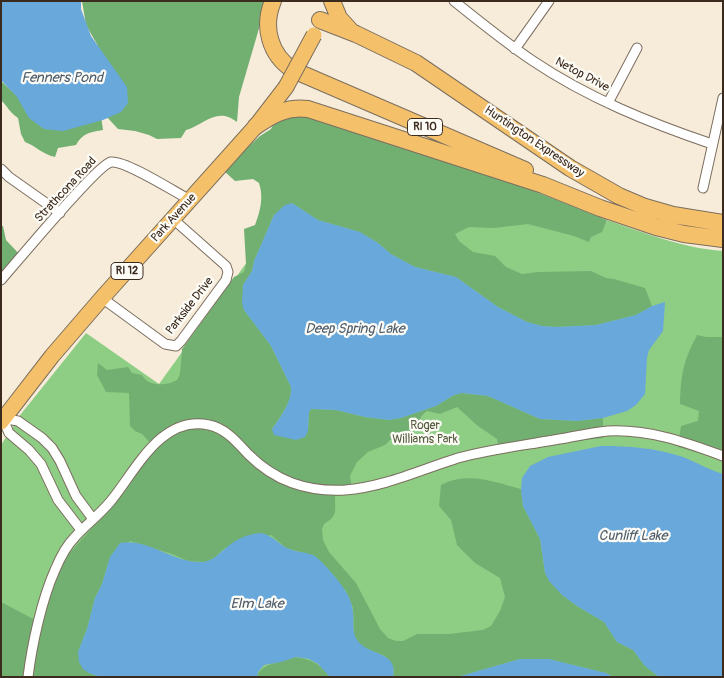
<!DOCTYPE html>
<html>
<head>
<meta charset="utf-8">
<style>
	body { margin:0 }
	#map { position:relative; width:724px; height:678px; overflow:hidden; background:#f6ecd9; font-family:Pangolin,sans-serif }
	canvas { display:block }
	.frame { position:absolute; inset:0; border:2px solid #3b2a1e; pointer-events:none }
</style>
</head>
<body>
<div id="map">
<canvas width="724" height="678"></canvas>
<div class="frame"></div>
</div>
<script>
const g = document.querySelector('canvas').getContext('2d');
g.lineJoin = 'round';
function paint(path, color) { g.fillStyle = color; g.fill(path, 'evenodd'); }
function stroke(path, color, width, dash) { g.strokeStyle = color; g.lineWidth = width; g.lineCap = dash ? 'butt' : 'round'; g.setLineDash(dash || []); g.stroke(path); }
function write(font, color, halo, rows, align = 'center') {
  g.font = font + ' Pangolin,sans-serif'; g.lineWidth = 4.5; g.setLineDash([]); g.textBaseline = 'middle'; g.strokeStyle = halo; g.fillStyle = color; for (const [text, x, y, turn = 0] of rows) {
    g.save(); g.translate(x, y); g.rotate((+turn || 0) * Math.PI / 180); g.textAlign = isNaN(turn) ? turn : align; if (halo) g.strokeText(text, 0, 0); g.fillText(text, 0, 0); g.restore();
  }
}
paint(new Path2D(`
	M 291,180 L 606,223 L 607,220 C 645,233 682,248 723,251 L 723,677 L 1,677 L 1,445 L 21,414 L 86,333 L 159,384 L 260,244 Z`), '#8ecd84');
paint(new Path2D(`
	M 82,1 L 267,1 L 239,97 L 237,122 C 217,106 204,125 186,130 L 181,138 L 157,139 L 149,135 L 135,131 L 118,129 L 106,116 L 98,46 L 86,25 Z
	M 1,81 L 27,105 L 101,116 L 103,130 C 91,132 82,133 76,145 L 58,148 L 55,157 C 42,154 36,146 25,142 L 21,134 L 18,118 C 8,111 9,108 1,100 Z
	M 311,115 L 504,179 L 607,220 L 602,232 L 591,237 L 589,242 L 574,236 L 528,224 L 494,228 L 469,227 L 455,234 L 459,241 L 473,252 L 495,256 L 506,267 L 522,274 L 538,272 L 591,271 L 606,278 L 614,279 L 645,288 L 652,306 L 636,315 L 596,325 L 557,327 L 542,326 L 527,322 L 498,307 L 456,277 L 415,267 L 391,254 L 378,243 L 360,232 L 318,220 L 292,203 L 274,215 L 254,261 L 252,271 L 243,285 L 244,310 L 271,346 L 291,387 C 292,401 280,418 272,429 L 308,431 L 309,412 L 311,409 L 336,410 L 365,417 L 389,420 L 401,418 L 436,406 L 454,395 L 462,393 L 488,396 L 540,419 L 577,421 L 603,418 L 603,438 L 585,440 L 500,454 L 497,439 L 478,426 L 457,407 L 440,414 L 427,411 C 420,416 421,418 418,424 C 413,436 401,439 390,440 L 385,445 L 368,452 L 357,462 L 350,476 L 353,494 L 335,496 C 335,511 338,516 324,524 L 322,529 L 323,540 L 329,552 L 356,583 L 380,629 L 388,638 L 396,641 L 403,641 L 417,634 L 449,634 L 483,630 L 491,626 L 500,611 L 505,597 L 500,578 L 475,563 L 457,545 L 451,520 L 439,506 L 441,485 C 468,471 494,482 521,489 L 523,506 L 540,539 L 545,573 L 562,595 L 577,606 L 604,622 L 617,642 L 633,650 L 645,666 L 659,677 L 613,677 L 606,673 L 549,659 L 520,659 L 457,677 L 393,677 L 394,669 L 385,656 L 364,648 L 357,641 L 354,635 L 353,608 L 346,591 L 315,556 L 286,548 L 271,535 L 225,548 L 213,559 L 204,562 L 188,561 L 172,554 L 130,541 L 110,557 L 102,584 L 95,598 L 87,629 L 78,652 L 89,673 L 100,677 L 1,677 L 1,602 L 41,623 L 53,579 L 65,558 L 121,496 L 138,471 L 156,449 L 142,434 L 135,431 L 130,426 L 129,393 L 106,392 L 97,375 L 98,363 L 107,370 L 128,367 L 132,373 L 142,375 C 148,387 167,386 177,380 L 180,374 L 182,349 L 234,277 L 244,272 L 246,264 L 244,229 L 255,225 C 260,211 264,198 259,183 L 253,179 L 235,181 L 223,170 L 260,136 L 271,129 L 276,119 L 282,116 Z
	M 1,226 L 3,226 L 6,240 L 22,257 L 1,277 Z
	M 697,335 L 706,337 L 723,337 L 723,460 L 678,447 L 681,426 L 698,421 L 699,411 L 680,404 C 681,374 683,362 697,335 Z
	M 295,657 C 311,659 320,664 330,677 L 257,677 C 260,663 283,662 295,657 Z`), '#72b072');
paint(new Path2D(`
	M 1,1 L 81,1 L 81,9 L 91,36 L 127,87 L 128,103 L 121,112 L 103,120 L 63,131 L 44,129 L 29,118 L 17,97 L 1,80 Z
	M 292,203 L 318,220 L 360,232 L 378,243 L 391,254 L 415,267 L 456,277 L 498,307 L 527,322 L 542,326 L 557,327 L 596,325 L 636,315 L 652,306 L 665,302 L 663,331 L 649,350 L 647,358 L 645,394 L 636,405 L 627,411 L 603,418 L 577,421 L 540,419 L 488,396 L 462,393 L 454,395 L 436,406 L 401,418 L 389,420 L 365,417 L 336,410 L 311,409 L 309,412 L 308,431 L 305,437 L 296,440 L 274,435 L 272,429 C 280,418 292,402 291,387 L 271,346 L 244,310 L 242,303 L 243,285 L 252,271 L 254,261 L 274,215 L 285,205 Z
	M 601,446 C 629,446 656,448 683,457 C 696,462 709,470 723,474 L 723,677 L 659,677 L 645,666 L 633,650 L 617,642 L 604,622 L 577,606 L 562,595 L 549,581 L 545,573 L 540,539 L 523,506 L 521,490 L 522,478 L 530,466 L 548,457 Z
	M 261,533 C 274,536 277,543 287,548 C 295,552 305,552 313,555 C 319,557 343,585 346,592 C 349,596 351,602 352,606 C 355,617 351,631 357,640 C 368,656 399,651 393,677 L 330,677 L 318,664 L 309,659 L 296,657 L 281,662 L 264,665 L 258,672 L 257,677 L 100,677 L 89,673 L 83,669 L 79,662 L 78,652 L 87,629 L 95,598 L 102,584 L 110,557 L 120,543 C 148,538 175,564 203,562 C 213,561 218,554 226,548 C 236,539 248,534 261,533 Z
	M 520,659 L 549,659 L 606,673 L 613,677 L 457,677 Z`), '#69a8db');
const minor = new Path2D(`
	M 454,1 C 480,22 506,43 533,61 C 588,98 650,123 712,144
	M 515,49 L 549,1
	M 608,103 L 637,48
	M 1,169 L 9,177 L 60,213
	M 703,188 L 723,98
	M 1,280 C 16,263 97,165 111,162 C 125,160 175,192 190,200
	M 102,298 L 165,344 L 176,346 L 181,341 L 226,280 L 228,272 L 226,266 L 173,219
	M 1,418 L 18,421 L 42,438 L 52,448 L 60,461 L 76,496 L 93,519
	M 3,419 L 9,433 L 29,450 L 41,464 L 58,500 L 81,530
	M 28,677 C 32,644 42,599 55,570 C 60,558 66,546 75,537 C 86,525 99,515 110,502 C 135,472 161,414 209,425 C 225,428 237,442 248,454 C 275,481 306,492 345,490 C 384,487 420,470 458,458 C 487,450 518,446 548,441 C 568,438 588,433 608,431 C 649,429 685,442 723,456`);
const primary = new Path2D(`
	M 1,422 L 52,356 L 102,298 L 256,126 L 286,87`);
const motorway = new Path2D(`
	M 273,1 C 262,27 270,55 293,70 L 525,170
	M 332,1 L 339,18 L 350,30
	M 320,20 L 356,34 L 416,63 L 570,168 L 619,196 L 645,207 L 673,215 L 723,223
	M 256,126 C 272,115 287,106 308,109 L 543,185 L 600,208 L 656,227 L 684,234 L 723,239`);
stroke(minor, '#7c6e5f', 11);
stroke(primary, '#7c6e5f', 17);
stroke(motorway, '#7c6e5f', 18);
stroke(minor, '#fff', 9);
stroke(primary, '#f4c16a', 15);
stroke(motorway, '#f4c16a', 16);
const primaryBridge = new Path2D(`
	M 286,87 L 314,35`);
stroke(primaryBridge, '#7c6e5f', 17, []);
stroke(primaryBridge, '#f4c16a', 15);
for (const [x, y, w] of [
	[425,127,35],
	[127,271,32]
]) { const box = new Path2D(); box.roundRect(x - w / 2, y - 8.5, w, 17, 4); g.fillStyle = '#fdfcf7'; g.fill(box); stroke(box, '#3b2a1e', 1); }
write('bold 11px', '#3b2a1e', null, [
	["RI 10",425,127],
	["RI 12",127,271]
]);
write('12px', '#3b2a1e', '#fdfcf7', [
	["Netop Drive",582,75,28],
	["Huntington Expressway",534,142,34],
	["Strathcona Road",66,190,-47],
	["Park Avenue",174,218,-48],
	["Parkside Drive",190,306,-52]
]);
write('12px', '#545b3d', '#fdfcf7', [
	["Roger",425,426],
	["Williams Park",425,440]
]);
write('italic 14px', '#4d5c6a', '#fdfcf7', [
	["Fenners Pond",62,78],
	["Deep Spring Lake",355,329],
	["Cunliff Lake",633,536],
	["Elm Lake",257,604]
]);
</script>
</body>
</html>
